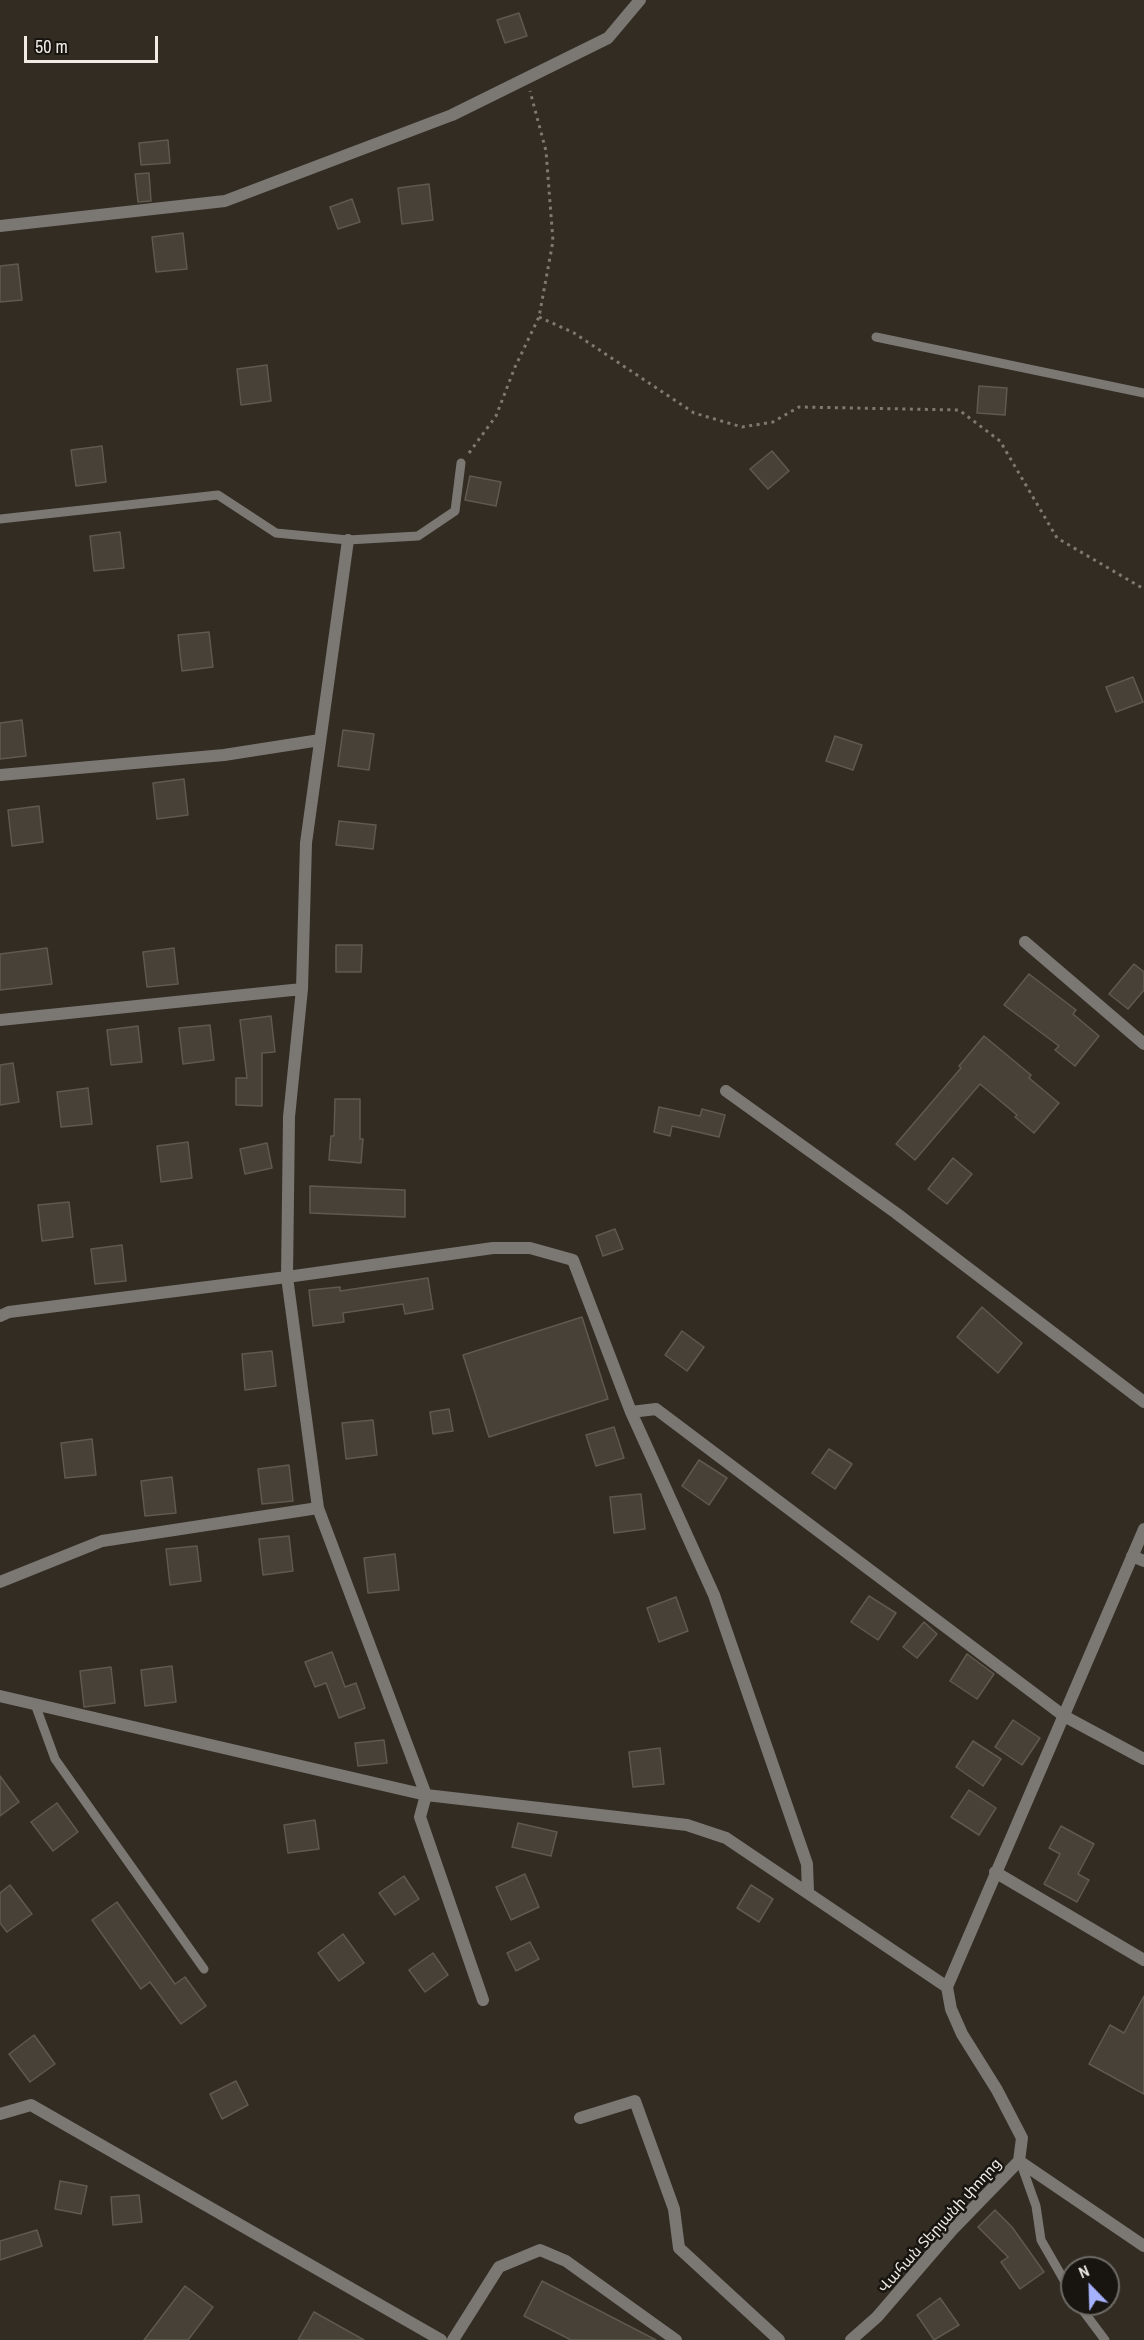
<!DOCTYPE html>
<html>
<head>
<meta charset="utf-8">
<style>
	body { margin:0 }
	#map { position:relative; width:1144px; height:2340px; overflow:hidden; background:#322c23; font-family:"Archivo Narrow",sans-serif }
	canvas { display:block }
	.north { position:absolute; left:1060px; top:2256px; width:60px; height:60px; box-sizing:border-box; background:#181511; border:2px solid #6e6b66; border-radius:50%; rotate:337deg; font-size:16px; font-weight:700; line-height:24px; text-align:center; color:#f0ebe5 }
	.north::after { content:''; display:block; margin:auto; width:21px; height:27px; background:#a5b1fc; clip-path:polygon(50% 0,100% 100%,50% 72%,0 100%) }
	.scale { position:absolute; left:24px; top:36px; width:134px; height:27px; box-sizing:border-box; border:3px solid #f0ebe5; border-top:0; padding-left:8px; font-size:18px; line-height:21px; white-space:nowrap; color:#f0ebe5; -webkit-text-stroke:4px #181511; paint-order:stroke }
</style>
</head>
<body>
<div id="map">
<canvas width="1144" height="2340"></canvas>
<div class="north">N</div>
<div class="scale">50 m</div>
</div>
<script>
const g = document.querySelector('canvas').getContext('2d');
g.lineJoin = 'round';
function paint(path, color) { g.fillStyle = color; g.fill(path, 'evenodd'); }
function stroke(path, color, width, dash) { g.strokeStyle = color; g.lineWidth = width; g.lineCap = dash ? 'butt' : 'round'; g.setLineDash(dash || []); g.stroke(path); }
function write(font, color, halo, rows, align = 'center') {
  g.font = font + ' "Archivo Narrow","Noto Sans Armenian",sans-serif'; g.lineWidth = 5; g.setLineDash([]); g.textBaseline = 'middle'; g.strokeStyle = halo; g.fillStyle = color; for (const [text, x, y, turn = 0] of rows) {
    g.save(); g.translate(x, y); g.rotate((+turn || 0) * Math.PI / 180); g.textAlign = isNaN(turn) ? turn : align; if (halo) g.strokeText(text, 0, 0); g.fillText(text, 0, 0); g.restore();
  }
}
const building = new Path2D(`
	M 519,13 L 527,36 L 505,43 L 497,20 Z
	M 168,140 L 170,163 L 141,165 L 139,143 Z
	M 149,173 L 151,201 L 138,202 L 135,174 Z
	M 429,184 L 433,220 L 402,224 L 398,188 Z
	M 352,199 L 360,222 L 338,229 L 330,207 Z
	M 183,233 L 187,269 L 156,272 L 152,237 Z
	M 18,264 L 22,300 L 0,302 L 0,266 Z
	M 267,365 L 271,401 L 241,405 L 237,369 Z
	M 979,386 L 1007,388 L 1005,415 L 977,413 Z
	M 102,446 L 106,482 L 76,486 L 71,450 Z
	M 772,451 L 789,471 L 768,489 L 750,469 Z
	M 470,476 L 501,482 L 496,506 L 465,500 Z
	M 120,532 L 124,568 L 94,571 L 90,536 Z
	M 209,632 L 213,667 L 182,671 L 178,635 Z
	M 1133,677 L 1143,702 L 1116,712 L 1106,687 Z
	M 22,720 L 26,756 L 0,759 L 0,723 Z
	M 343,730 L 374,734 L 369,770 L 338,766 Z
	M 835,736 L 862,745 L 853,770 L 826,761 Z
	M 184,779 L 188,815 L 157,819 L 153,783 Z
	M 39,806 L 43,842 L 12,846 L 8,810 Z
	M 339,821 L 376,825 L 373,849 L 336,845 Z
	M 336,945 L 362,945 L 361,972 L 336,972 Z
	M 47,948 L 52,984 L 0,990 L 0,954 Z
	M 174,948 L 178,984 L 147,987 L 143,952 Z
	M 1134,964 L 1144,972 L 1144,990 L 1128,1009 L 1109,994 Z
	M 1029,974 L 1076,1010 L 1073,1014 L 1099,1036 L 1075,1066 L 1055,1050 L 1059,1046 L 1004,1005 Z
	M 271,1016 L 275,1052 L 262,1053 L 262,1106 L 236,1105 L 236,1078 L 247,1078 L 240,1020 Z
	M 210,1025 L 214,1060 L 183,1064 L 179,1028 Z
	M 138,1026 L 142,1062 L 111,1065 L 107,1030 Z
	M 984,1036 L 1031,1075 L 1029,1078 L 1059,1103 L 1034,1133 L 1015,1117 L 1017,1115 L 980,1084 L 915,1160 L 896,1144 L 961,1068 L 959,1066 Z
	M 13,1063 L 19,1102 L 0,1105 L 0,1065 Z
	M 88,1088 L 92,1124 L 61,1127 L 57,1092 Z
	M 335,1099 L 360,1099 L 360,1139 L 363,1139 L 361,1163 L 329,1160 L 331,1136 L 334,1136 Z
	M 659,1107 L 700,1116 L 702,1109 L 725,1115 L 719,1137 L 672,1126 L 670,1136 L 654,1132 Z
	M 188,1142 L 192,1178 L 161,1182 L 157,1146 Z
	M 267,1143 L 272,1168 L 245,1174 L 240,1149 Z
	M 953,1158 L 972,1174 L 947,1204 L 928,1189 Z
	M 310,1186 L 405,1190 L 405,1217 L 310,1213 Z
	M 69,1202 L 73,1237 L 42,1241 L 38,1205 Z
	M 615,1229 L 623,1249 L 603,1256 L 596,1236 Z
	M 122,1245 L 126,1281 L 95,1284 L 91,1249 Z
	M 428,1278 L 433,1309 L 405,1314 L 403,1304 L 343,1313 L 344,1322 L 313,1326 L 309,1290 L 340,1287 L 340,1291 Z
	M 982,1307 L 1022,1343 L 998,1373 L 957,1337 Z
	M 582,1317 L 608,1399 L 489,1437 L 463,1355 Z
	M 682,1331 L 704,1347 L 687,1371 L 665,1355 Z
	M 272,1351 L 276,1386 L 245,1390 L 242,1354 Z
	M 449,1409 L 453,1431 L 433,1434 L 430,1412 Z
	M 373,1420 L 377,1455 L 346,1459 L 342,1423 Z
	M 614,1427 L 624,1458 L 596,1466 L 586,1435 Z
	M 92,1439 L 96,1475 L 65,1478 L 61,1443 Z
	M 829,1449 L 852,1464 L 835,1489 L 812,1473 Z
	M 699,1460 L 727,1478 L 709,1505 L 682,1486 Z
	M 289,1465 L 293,1501 L 262,1504 L 258,1469 Z
	M 172,1477 L 176,1513 L 145,1516 L 141,1481 Z
	M 641,1494 L 645,1529 L 614,1533 L 610,1497 Z
	M 289,1536 L 293,1571 L 263,1575 L 259,1539 Z
	M 197,1546 L 201,1581 L 170,1585 L 166,1549 Z
	M 395,1554 L 399,1590 L 368,1593 L 364,1558 Z
	M 869,1596 L 896,1613 L 878,1640 L 851,1622 Z
	M 676,1597 L 688,1631 L 659,1642 L 647,1608 Z
	M 924,1622 L 937,1634 L 917,1658 L 903,1647 Z
	M 332,1652 L 345,1687 L 356,1683 L 365,1708 L 339,1718 L 326,1683 L 315,1687 L 305,1662 Z
	M 967,1654 L 994,1674 L 977,1699 L 950,1681 Z
	M 172,1666 L 176,1702 L 145,1706 L 141,1670 Z
	M 111,1667 L 115,1703 L 84,1707 L 80,1671 Z
	M 1013,1720 L 1040,1738 L 1022,1765 L 995,1747 Z
	M 384,1740 L 387,1763 L 358,1766 L 355,1743 Z
	M 973,1741 L 1001,1759 L 983,1786 L 956,1767 Z
	M 660,1748 L 664,1784 L 633,1787 L 629,1752 Z
	M 0,1776 L 19,1802 L 0,1816 Z
	M 969,1790 L 996,1808 L 979,1835 L 951,1817 Z
	M 57,1803 L 78,1832 L 53,1851 L 31,1822 Z
	M 315,1820 L 319,1849 L 288,1853 L 284,1825 Z
	M 518,1823 L 557,1832 L 551,1856 L 512,1847 Z
	M 1061,1826 L 1094,1844 L 1078,1874 L 1089,1880 L 1077,1902 L 1044,1884 L 1060,1854 L 1049,1848 Z
	M 525,1874 L 539,1907 L 511,1920 L 496,1887 Z
	M 404,1876 L 419,1899 L 395,1915 L 379,1893 Z
	M 10,1885 L 32,1914 L 7,1932 L 0,1923 L 0,1893 Z
	M 751,1885 L 773,1899 L 759,1922 L 737,1908 Z
	M 117,1902 L 175,1984 L 185,1977 L 206,2006 L 181,2024 L 150,1982 L 141,1989 L 92,1920 Z
	M 343,1934 L 364,1963 L 339,1981 L 318,1953 Z
	M 530,1942 L 539,1959 L 516,1971 L 507,1953 Z
	M 433,1953 L 448,1975 L 425,1992 L 409,1970 Z
	M 1144,1996 L 1144,2094 L 1089,2064 L 1110,2025 L 1124,2033 Z
	M 34,2035 L 55,2064 L 30,2082 L 9,2054 Z
	M 236,2081 L 248,2105 L 222,2119 L 210,2094 Z
	M 60,2181 L 87,2186 L 81,2214 L 55,2209 Z
	M 139,2195 L 142,2222 L 113,2225 L 111,2197 Z
	M 995,2210 L 1012,2227 L 1044,2272 L 1020,2289 L 1001,2262 L 1008,2257 L 978,2227 Z
	M 37,2230 L 42,2246 L 0,2260 L 0,2241 Z
	M 542,2281 L 656,2340 L 571,2340 L 524,2316 Z
	M 185,2286 L 213,2307 L 188,2340 L 144,2340 Z
	M 940,2298 L 959,2325 L 934,2340 L 917,2315 Z
	M 314,2312 L 364,2340 L 298,2340 Z`);
paint(building, '#484137');
stroke(building, '#60594f', 1.5);
stroke(new Path2D(`
	M 539,317 L 574,333 L 694,413 L 742,427 L 773,422 L 799,407 L 959,410 L 1000,441 L 1057,538 L 1144,589
	M 469,453 L 496,416 L 515,367 L 539,317 L 553,241 L 546,151 L 530,91`), '#7e7971', 3, [3, 4.5]);
stroke(new Path2D(`
	M 876,337 L 1144,393
	M 0,519 L 218,495 L 276,533 L 348,540 L 418,536 L 455,511 L 461,463
	M 35,1704 L 55,1759 L 204,1969
	M 1020,2161 L 1036,2206 L 1041,2240 L 1072,2294
	M 1078,2304 L 1105,2340`), '#7b7773', 9);
stroke(new Path2D(`
	M 0,226 L 225,201 L 452,115 L 608,38 L 640,0
	M 348,540 L 306,843 L 302,989 L 289,1117 L 287,1277 L 318,1508 L 426,1795 L 420,1817 L 483,2000
	M 0,775 L 224,755 L 320,740
	M 1025,942 L 1144,1044
	M 0,1020 L 302,989
	M 726,1091 L 896,1213 L 1144,1402
	M 0,1316 L 9,1312 L 287,1277 L 493,1248 L 530,1248 L 573,1260 L 631,1412 L 714,1595 L 807,1864 L 808,1892
	M 631,1412 L 656,1409 L 1064,1716 L 1144,1759
	M 1132,1556 L 1144,1561
	M 0,1582 L 102,1541 L 318,1508
	M 0,1696 L 426,1795 L 687,1825 L 726,1838 L 947,1987
	M 995,1872 L 1144,1960
	M 0,2114 L 31,2105 L 441,2340
	M 580,2118 L 635,2101 L 674,2209 L 679,2248 L 779,2340
	M 1019,2161 L 1022,2138 L 997,2090 L 962,2034 L 951,2009 L 947,1987 L 1144,1529
	M 1019,2161 L 1144,2246
	M 453,2340 L 499,2267 L 540,2250 L 566,2261 L 676,2340
	M 851,2340 L 877,2317 L 952,2230 L 1019,2161`), '#7b7773', 12);
write('15px', '#f0ebe5', '#181511', [
	["Վահան Տերյանի փողոց",940,2226,-48]
]);
</script>
</body>
</html>
